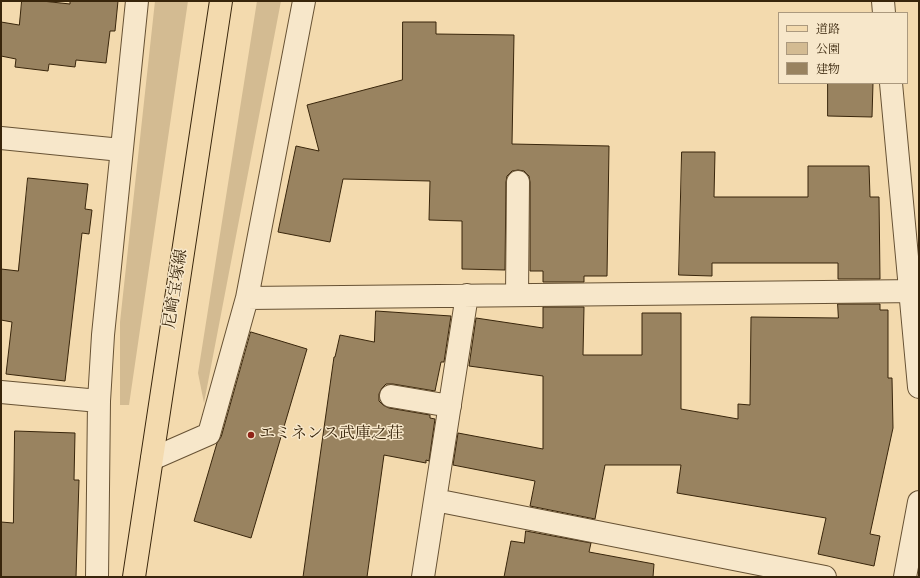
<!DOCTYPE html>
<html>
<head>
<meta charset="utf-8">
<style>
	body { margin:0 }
	#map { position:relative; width:920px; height:578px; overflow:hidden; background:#f3daae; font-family:Vollkorn,"Noto Serif JP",serif }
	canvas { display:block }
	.frame { position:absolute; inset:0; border:2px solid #38250b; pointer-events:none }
	.legend { position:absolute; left:778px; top:12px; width:130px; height:72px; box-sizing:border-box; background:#f7e7ca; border:1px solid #ab997e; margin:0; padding:5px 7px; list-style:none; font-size:12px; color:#38250b }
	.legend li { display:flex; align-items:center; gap:8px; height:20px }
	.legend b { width:20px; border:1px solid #ab997e }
</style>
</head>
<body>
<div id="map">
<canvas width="920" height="578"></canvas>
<div class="frame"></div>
<ul class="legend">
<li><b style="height:5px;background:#f3daae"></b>道路</li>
<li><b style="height:11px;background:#d3bb92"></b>公園</li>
<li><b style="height:11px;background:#998360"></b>建物</li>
</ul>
</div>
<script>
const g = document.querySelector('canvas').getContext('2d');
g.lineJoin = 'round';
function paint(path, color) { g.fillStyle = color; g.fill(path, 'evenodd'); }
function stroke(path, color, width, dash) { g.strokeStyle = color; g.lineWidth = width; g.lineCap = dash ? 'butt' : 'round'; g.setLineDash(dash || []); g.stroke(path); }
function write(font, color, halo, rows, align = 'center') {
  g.font = font + ' Vollkorn,"Noto Serif JP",serif'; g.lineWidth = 3; g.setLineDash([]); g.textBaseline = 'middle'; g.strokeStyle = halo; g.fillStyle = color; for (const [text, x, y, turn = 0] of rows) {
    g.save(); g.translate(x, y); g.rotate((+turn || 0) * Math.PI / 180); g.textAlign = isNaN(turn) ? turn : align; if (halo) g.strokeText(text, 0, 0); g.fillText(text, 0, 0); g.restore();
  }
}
paint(new Path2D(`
	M 155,1 L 188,1 L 129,405 L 120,405 L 120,322 Z
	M 257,1 L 281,1 L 204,403 L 198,373 Z`), '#d3bb92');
const building = new Path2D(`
	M 22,1 L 42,1 L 70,4 L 70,1 L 118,1 L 115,31 L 110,31 L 106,63 L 76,60 L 75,67 L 49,64 L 48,71 L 15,67 L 16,59 L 1,56 L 1,22 L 19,25 Z
	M 403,22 L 436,22 L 436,34 L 514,35 L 512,144 L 609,146 L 607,276 L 584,276 L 584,282 L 543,282 L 543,271 L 530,271 L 530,182 L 529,176 L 524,171 L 518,170 L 512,171 L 507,176 L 506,182 L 505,270 L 462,269 L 462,221 L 429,220 L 430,181 L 343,179 L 330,242 L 278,232 L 296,146 L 319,151 L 307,105 L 402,80 Z
	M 828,83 L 873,83 L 872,117 L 828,116 Z
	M 682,152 L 715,152 L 714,197 L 808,197 L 808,166 L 869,166 L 870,197 L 879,197 L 880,279 L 838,279 L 838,263 L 712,263 L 712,276 L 679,275 Z
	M 28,178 L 88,184 L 85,209 L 92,210 L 89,234 L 82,233 L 65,381 L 6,374 L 12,322 L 1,320 L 1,269 L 18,271 Z
	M 838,304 L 880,304 L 880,310 L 888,310 L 888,378 L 892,378 L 893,428 L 870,534 L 880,536 L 874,566 L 818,554 L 826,518 L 677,493 L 681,465 L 605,465 L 595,519 L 530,506 L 535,481 L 453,465 L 458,433 L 543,449 L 543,376 L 469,366 L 476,318 L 543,328 L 543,307 L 584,307 L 583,355 L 642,355 L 642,313 L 681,313 L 681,409 L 738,419 L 738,404 L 750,405 L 751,317 L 838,318 Z
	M 376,311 L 451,316 L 444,362 L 441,362 L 435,391 L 393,384 L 386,384 L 382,388 L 379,394 L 379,401 L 383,405 L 389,408 L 430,415 L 430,418 L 435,419 L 429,461 L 426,460 L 426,463 L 384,455 L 367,577 L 303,577 L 334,357 L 335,357 L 340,335 L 374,342 Z
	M 251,332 L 307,349 L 251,538 L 194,521 L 217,443 L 221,437 Z
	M 15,431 L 75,433 L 74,480 L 79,480 L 76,577 L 1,577 L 1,522 L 13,523 Z
	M 526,531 L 591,543 L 589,552 L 654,564 L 653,577 L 504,577 L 511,541 L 524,543 Z`);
paint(building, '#998360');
stroke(building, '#38250b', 1);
const minor = new Path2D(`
	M 883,1 L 884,13
	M 891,83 L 919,387
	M 1,138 L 121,150
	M 517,295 L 518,182
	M 247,298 L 919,291
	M 1,392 L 99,401
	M 391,396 L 450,406
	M 152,459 L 209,434 L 247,298 L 304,1
	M 435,500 L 825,577
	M 97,577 L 99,401 L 103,335 L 137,1
	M 423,577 L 467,295
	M 905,577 L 919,502`);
const major = new Path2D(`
	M 134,577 L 221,1`);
stroke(minor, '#675234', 24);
stroke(major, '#38250b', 24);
stroke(minor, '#f7e7ca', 22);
stroke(major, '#f3daae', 22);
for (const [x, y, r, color] of [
	[251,435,4,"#8f2418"]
]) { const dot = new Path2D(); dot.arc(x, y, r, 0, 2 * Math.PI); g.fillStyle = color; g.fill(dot); stroke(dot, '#f7e7ca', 1.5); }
write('16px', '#38250b', '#f7e7ca', [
	["尼崎宝塚線",177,289,-81]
]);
write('16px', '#38250b', '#f7e7ca', [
	["エミネンス武庫之荘",259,435]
], 'left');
</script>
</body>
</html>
